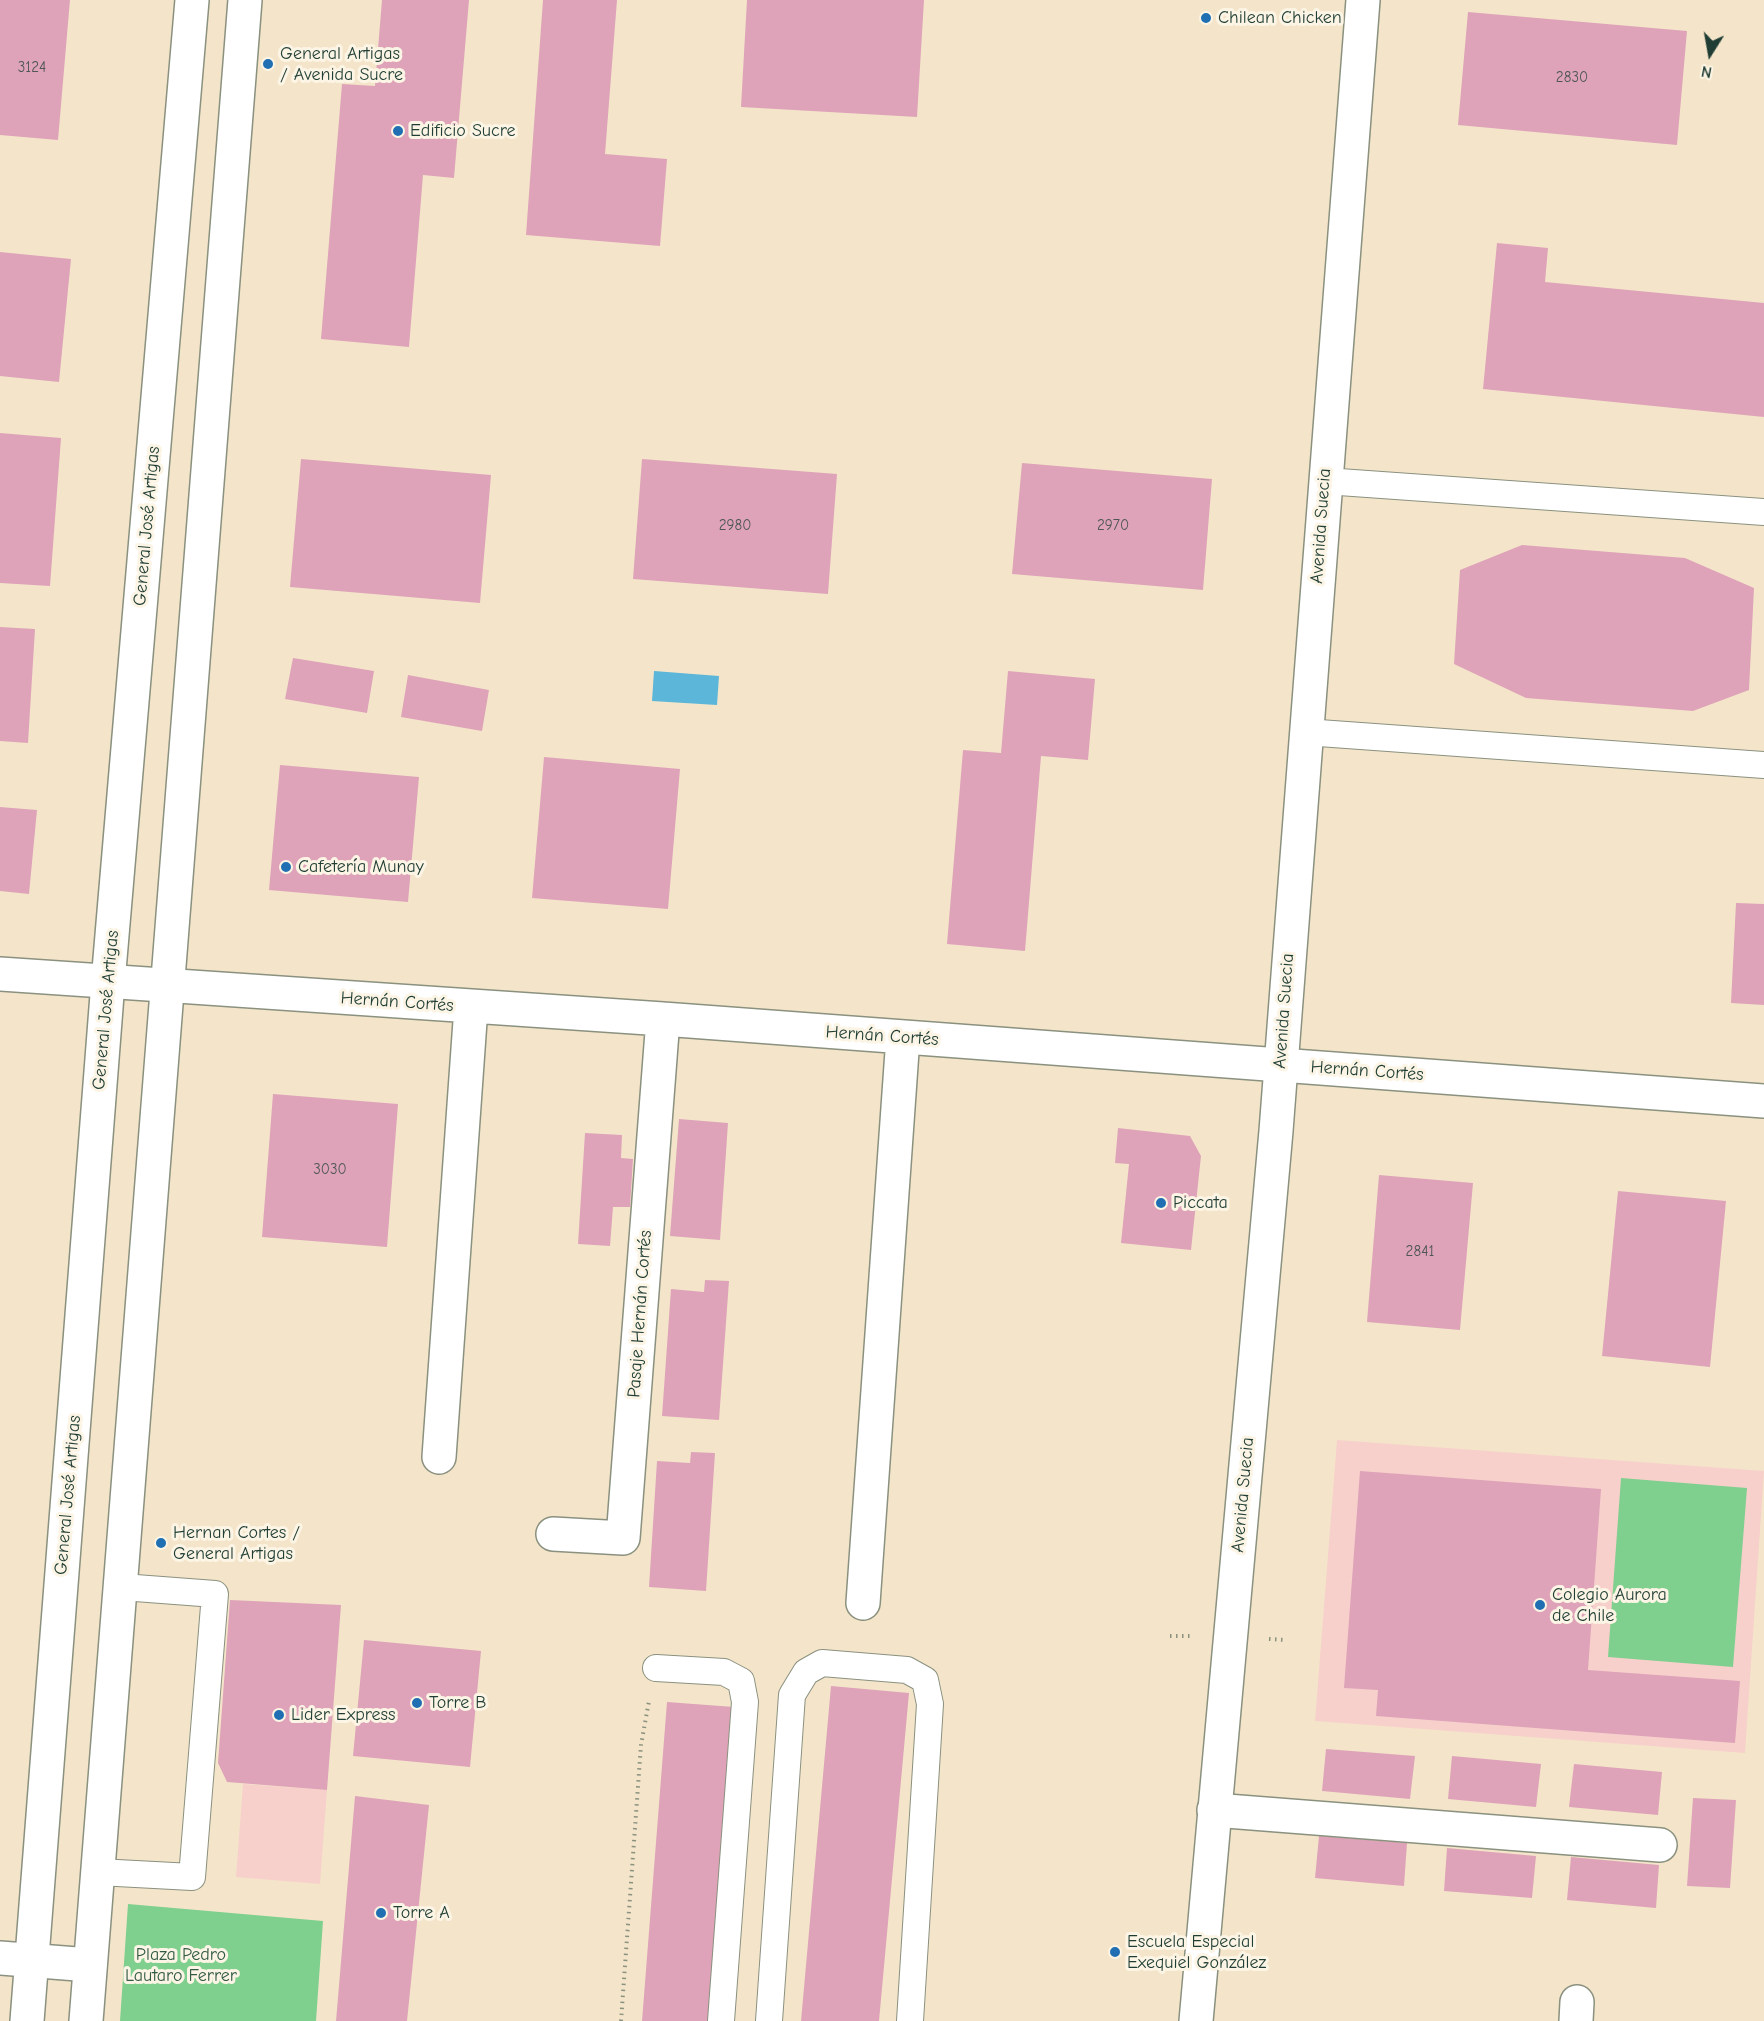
<!DOCTYPE html>
<html>
<head>
<meta charset="utf-8">
<style>
	body { margin:0 }
	#map { position:relative; width:1764px; height:2021px; overflow:hidden; background:#f4e5ca; font-family:"Comic Neue",sans-serif }
	canvas { display:block }
	.north { position:absolute; left:1680px; top:24px; width:60px; height:60px; -webkit-text-stroke:4px #fcf5e5; paint-order:stroke; rotate:191deg; font-size:16px; font-weight:700; line-height:24px; text-align:center; color:#1f3d34 }
	.north::after { content:''; display:block; margin:auto; width:21px; height:27px; background:#1f3d34; clip-path:polygon(50% 0,100% 100%,50% 72%,0 100%) }
</style>
</head>
<body>
<div id="map">
<canvas width="1764" height="2021"></canvas>
<div class="north">N</div>
</div>
<script>
const g = document.querySelector('canvas').getContext('2d');
g.lineJoin = 'round';
function paint(path, color) { g.fillStyle = color; g.fill(path, 'evenodd'); }
function stroke(path, color, width, dash) { g.strokeStyle = color; g.lineWidth = width; g.lineCap = dash ? 'butt' : 'round'; g.setLineDash(dash || []); g.stroke(path); }
function write(font, color, halo, rows, align = 'center') {
  g.font = font + ' "Comic Neue",sans-serif'; g.lineWidth = 6; g.setLineDash([]); g.textBaseline = 'middle'; g.strokeStyle = halo; g.fillStyle = color; for (const [text, x, y, turn = 0] of rows) {
    g.save(); g.translate(x, y); g.rotate((+turn || 0) * Math.PI / 180); g.textAlign = isNaN(turn) ? turn : align; if (halo) g.strokeText(text, 0, 0); g.fillText(text, 0, 0); g.restore();
  }
}
paint(new Path2D(`
	M 1337,1440 L 1764,1471 L 1745,1753 L 1315,1721 Z
	M 243,1784 L 327,1790 L 320,1884 L 236,1877 Z`), '#f7d0cb');
paint(new Path2D(`
	M 1621,1478 L 1747,1488 L 1733,1667 L 1608,1657 Z
	M 128,1904 L 323,1921 L 316,2021 L 120,2021 Z`), '#7fcf8f');
paint(new Path2D(`
	M 654,671 L 719,676 L 717,705 L 652,701 Z`), '#5bb6d9');
paint(new Path2D(`
	M 0,0 L 70,0 L 58,140 L 0,135 Z
	M 382,0 L 469,0 L 454,178 L 423,175 L 409,347 L 321,339 L 342,84 L 375,86 Z
	M 543,0 L 617,0 L 605,154 L 667,159 L 660,246 L 526,235 Z
	M 747,0 L 924,0 L 917,117 L 741,107 Z
	M 1468,12 L 1687,31 L 1677,145 L 1458,125 Z
	M 1497,243 L 1548,248 L 1545,282 L 1764,303 L 1764,417 L 1483,389 Z
	M 0,252 L 71,259 L 59,382 L 0,376 Z
	M 0,433 L 61,438 L 50,586 L 0,583 Z
	M 301,459 L 491,475 L 480,603 L 290,587 Z
	M 642,459 L 837,474 L 828,594 L 633,579 Z
	M 1022,463 L 1212,479 L 1203,590 L 1012,574 Z
	M 1522,545 L 1685,558 L 1754,588 L 1749,690 L 1693,711 L 1526,698 L 1454,664 L 1460,570 Z
	M 0,627 L 35,629 L 28,743 L 0,741 Z
	M 293,658 L 374,671 L 367,713 L 285,699 Z
	M 1008,671 L 1095,679 L 1088,760 L 1041,756 L 1025,951 L 947,944 L 963,750 L 1001,753 Z
	M 408,675 L 489,690 L 482,731 L 401,717 Z
	M 544,757 L 680,769 L 668,909 L 532,898 Z
	M 280,765 L 419,777 L 408,902 L 269,890 Z
	M 0,807 L 37,810 L 29,894 L 0,891 Z
	M 1736,903 L 1764,904 L 1764,1005 L 1731,1003 Z
	M 273,1094 L 398,1104 L 387,1247 L 262,1237 Z
	M 679,1119 L 728,1123 L 720,1240 L 670,1236 Z
	M 1118,1128 L 1190,1136 L 1201,1156 L 1191,1250 L 1121,1243 L 1129,1164 L 1115,1163 Z
	M 585,1133 L 622,1135 L 621,1158 L 633,1159 L 630,1207 L 613,1207 L 610,1246 L 578,1244 Z
	M 1379,1175 L 1473,1183 L 1460,1330 L 1367,1322 Z
	M 1618,1191 L 1726,1201 L 1710,1367 L 1602,1356 Z
	M 705,1280 L 729,1281 L 719,1420 L 662,1416 L 671,1289 L 704,1292 Z
	M 691,1452 L 715,1453 L 706,1591 L 649,1587 L 657,1461 L 690,1463 Z
	M 1360,1471 L 1601,1489 L 1588,1670 L 1740,1681 L 1735,1743 L 1376,1716 L 1378,1690 L 1344,1688 Z
	M 230,1600 L 341,1605 L 327,1790 L 227,1782 L 218,1763 Z
	M 364,1640 L 481,1651 L 470,1767 L 353,1756 Z
	M 831,1686 L 909,1693 L 879,2021 L 801,2021 Z
	M 667,1702 L 734,1707 L 709,2021 L 642,2021 Z
	M 1326,1749 L 1415,1756 L 1410,1799 L 1322,1791 Z
	M 1452,1756 L 1541,1764 L 1536,1807 L 1448,1799 Z
	M 1574,1764 L 1662,1772 L 1658,1815 L 1569,1807 Z
	M 355,1796 L 429,1805 L 407,2021 L 336,2021 Z
	M 1693,1798 L 1736,1800 L 1730,1888 L 1687,1886 Z
	M 1319,1836 L 1407,1843 L 1404,1886 L 1315,1878 Z
	M 1447,1848 L 1536,1856 L 1532,1898 L 1444,1891 Z
	M 1571,1857 L 1659,1865 L 1656,1908 L 1567,1900 Z`), '#dea3b9');
const lane = new Path2D(`
	M 1325,481 L 1764,512
	M 1305,732 L 1764,765
	M 656,1668 L 724,1672 L 741,1681 L 745,1702 L 721,2021
	M 98,1872 L 192,1877 L 215,1594 L 122,1587
	M 769,2021 L 792,1695 L 806,1672 L 822,1663 L 907,1670 L 925,1680 L 930,1704 L 910,2021`);
const street = new Path2D(`
	M 0,974 L 663,1019 L 1764,1101
	M 439,1457 L 471,1007
	M 553,1534 L 623,1538 L 663,1019
	M 863,1603 L 903,1037
	M 1214,1810 L 1660,1845
	M 1576,2021 L 1577,2002`);
const secondary = new Path2D(`
	M 0,1958 L 90,1965
	M 1196,2021 L 1276,1131 L 1363,0`);
const primary = new Path2D(`
	M 27,2021 L 108,982 L 192,0
	M 86,2021 L 245,0`);
stroke(lane, '#8a917f', 28);
stroke(street, '#8a917f', 36);
stroke(secondary, '#8a917f', 36);
stroke(primary, '#8a917f', 36);
stroke(new Path2D(`
	M 1170,1636 L 1193,1636
	M 1269,1639 L 1286,1640
	M 621,2021 L 641,1745 L 649,1701`), '#8a917f', 4, [1.5, 4.5]);
stroke(lane, '#fff', 26);
stroke(street, '#fff', 33);
stroke(secondary, '#fff', 33);
stroke(primary, '#fff', 33);
for (const [x, y, r, color] of [
	[1206,18,6,"#1f6fb2"],
	[268,64,6,"#1f6fb2"],
	[398,131,6,"#1f6fb2"],
	[286,867,6,"#1f6fb2"],
	[1161,1203,6,"#1f6fb2"],
	[161,1543,6,"#1f6fb2"],
	[1540,1605,6,"#1f6fb2"],
	[417,1703,6,"#1f6fb2"],
	[279,1715,6,"#1f6fb2"],
	[381,1913,6,"#1f6fb2"],
	[1115,1952,6,"#1f6fb2"]
]) { const dot = new Path2D(); dot.arc(x, y, r, 0, 2 * Math.PI); g.fillStyle = color; g.fill(dot); stroke(dot, '#fcf5e5', 2); }
write('15px', '#4f5655', null, [
	["3124",32,68],
	["2830",1572,78],
	["2980",735,526],
	["2970",1113,526],
	["3030",330,1170],
	["2841",1420,1252]
]);
write('18px', '#1f3d34', '#fcf5e5', [
	["Chilean Chicken",1218,18],
	["General Artigas",280,54],
	["/ Avenida Sucre",280,75],
	["Edificio Sucre",410,131],
	["Cafetería Munay",298,867],
	["Piccata",1173,1203],
	["Hernan Cortes /",173,1533],
	["General Artigas",173,1554],
	["Colegio Aurora",1552,1595],
	["de Chile",1552,1616],
	["Torre B",429,1703],
	["Lider Express",291,1715],
	["Torre A",393,1913],
	["Escuela Especial",1127,1942],
	["Exequiel González",1127,1963]
], 'left');
write('18px', '#1f3d34', '#fcf5e5', [
	["General José Artigas",147,526,-85],
	["Avenida Suecia",1321,526,-86],
	["Hernán Cortés",397,1002,4],
	["General José Artigas",106,1010,-85],
	["Avenida Suecia",1284,1011,-86],
	["Hernán Cortés",882,1036,4],
	["Hernán Cortés",1367,1071,4],
	["Pasaje Hernán Cortés",640,1314,-86],
	["General José Artigas",68,1495,-85],
	["Avenida Suecia",1243,1495,-85]
]);
write('18px', '#325a46', '#fcf5e5', [
	["Plaza Pedro",181,1955],
	["Lautaro Ferrer",181,1976]
]);
</script>
</body>
</html>
